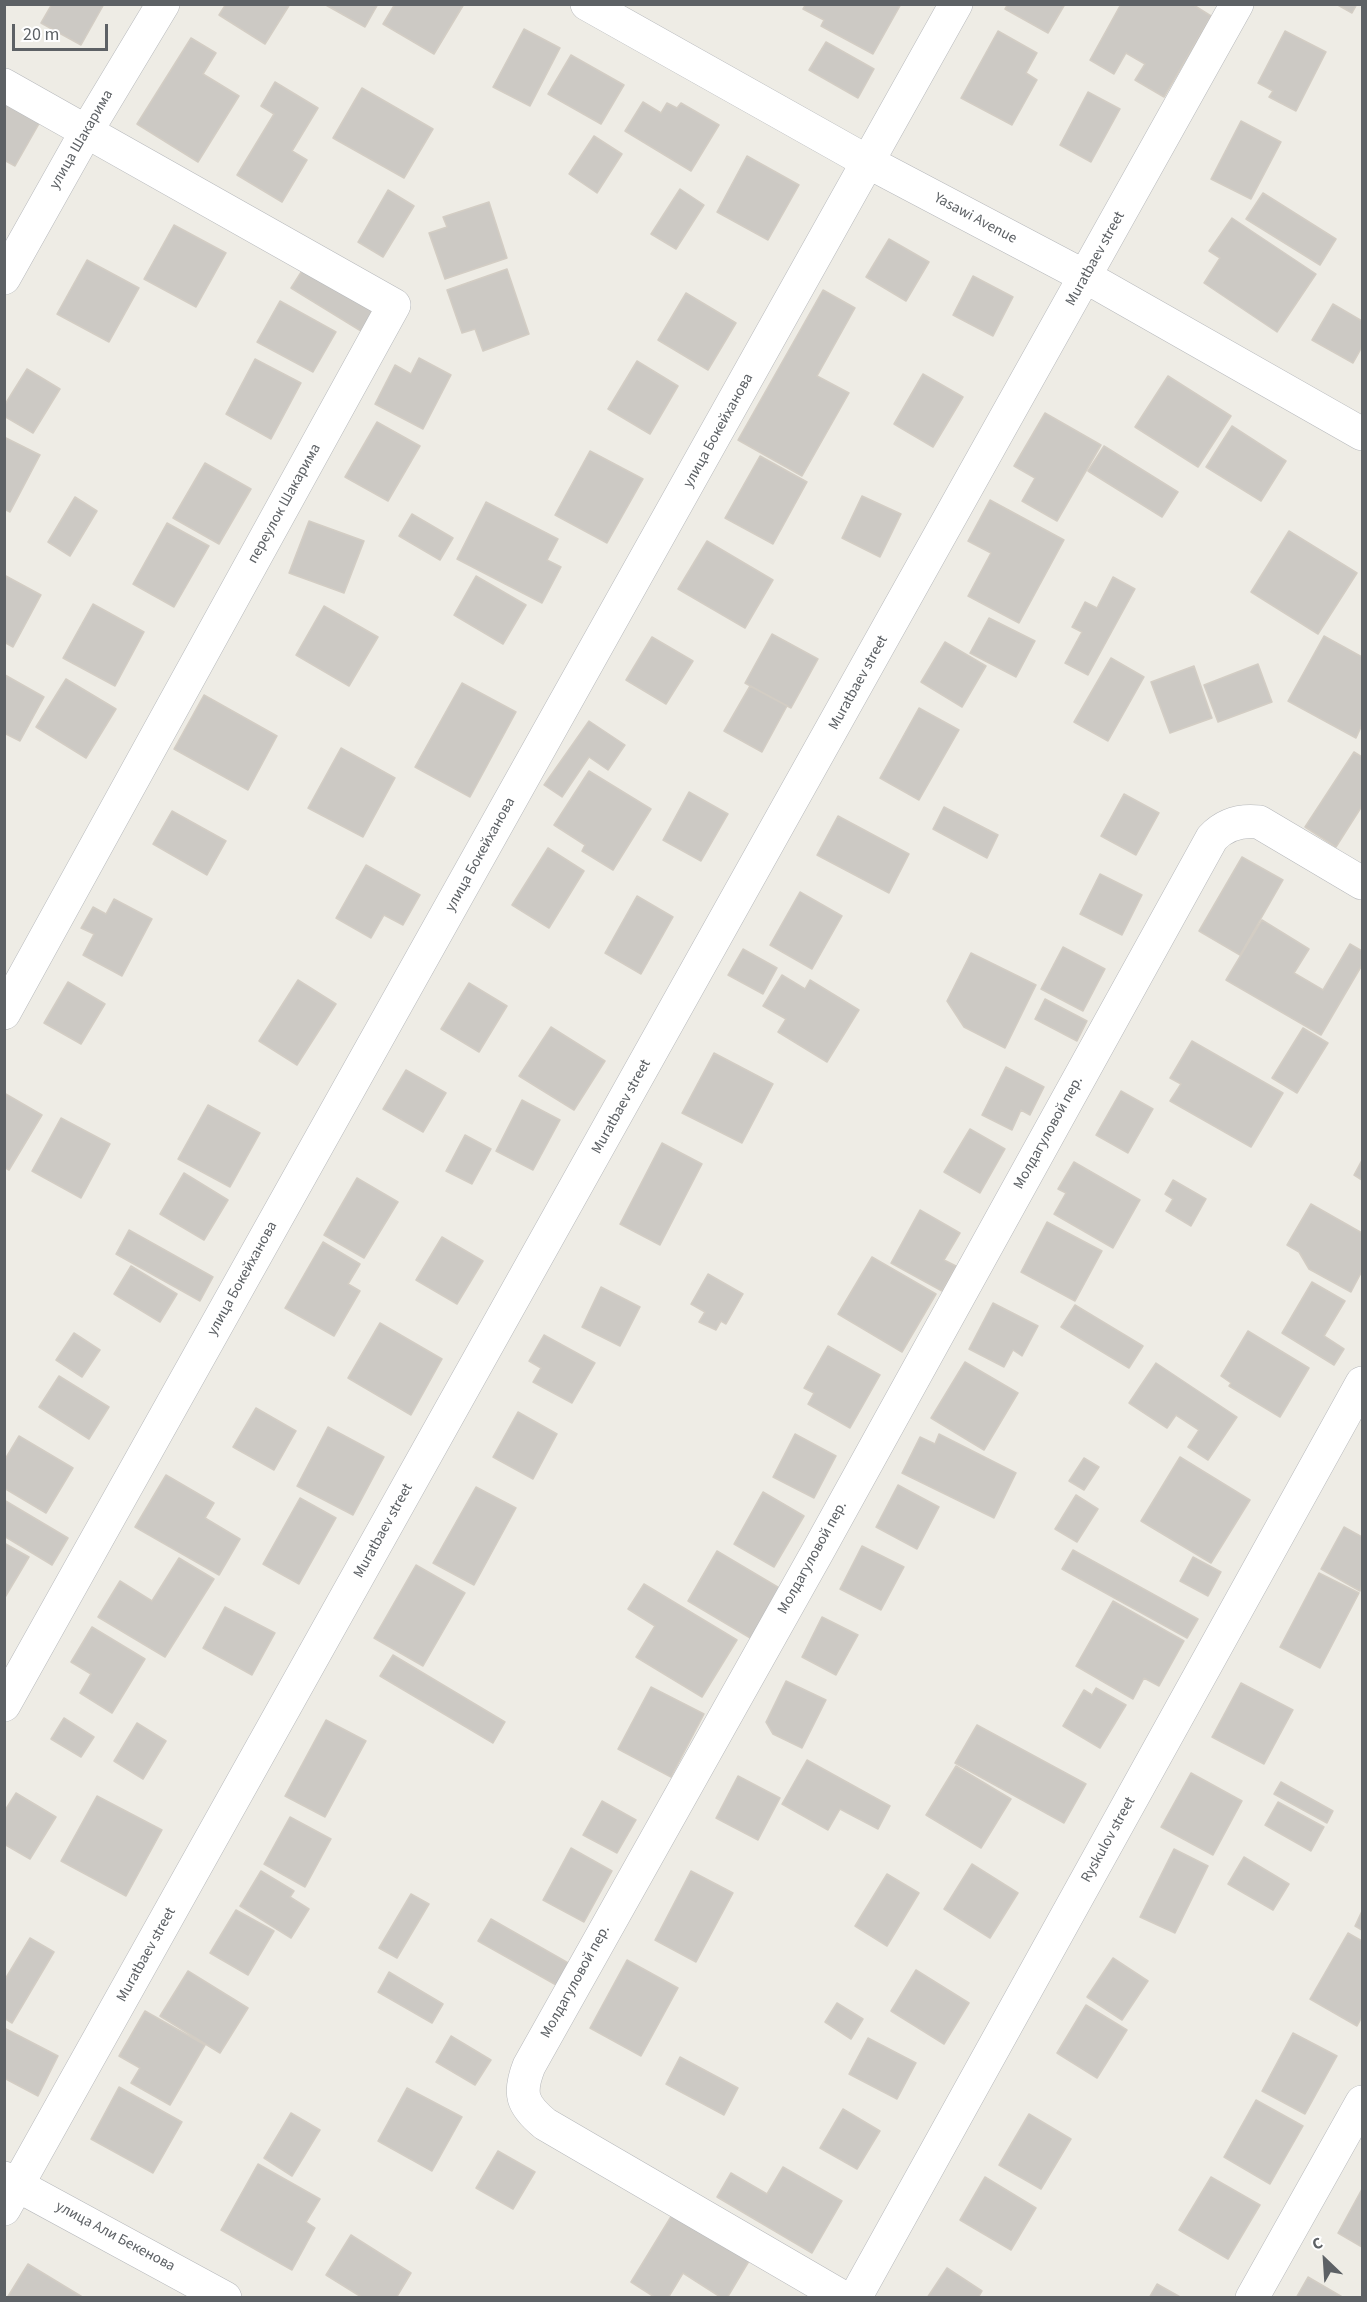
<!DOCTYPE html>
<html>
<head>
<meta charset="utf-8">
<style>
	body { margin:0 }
	#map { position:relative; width:1367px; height:2302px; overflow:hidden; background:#eeece5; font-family:"Source Sans 3",sans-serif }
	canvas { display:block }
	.frame { position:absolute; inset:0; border:6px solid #5d6165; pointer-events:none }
	.north { position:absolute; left:1295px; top:2230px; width:60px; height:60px; -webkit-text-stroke:4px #fff; paint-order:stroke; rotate:335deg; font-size:16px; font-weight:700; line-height:24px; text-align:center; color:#5d6165 }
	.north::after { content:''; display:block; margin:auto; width:21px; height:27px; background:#5d6165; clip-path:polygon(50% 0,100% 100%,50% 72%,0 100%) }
	.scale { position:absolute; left:12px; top:24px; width:96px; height:27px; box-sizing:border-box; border:3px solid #5d6165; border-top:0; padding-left:8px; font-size:18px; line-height:21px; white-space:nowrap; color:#5d6165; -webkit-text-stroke:4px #fff; paint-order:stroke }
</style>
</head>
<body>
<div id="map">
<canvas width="1367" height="2302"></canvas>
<div class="frame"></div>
<div class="north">С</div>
<div class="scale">20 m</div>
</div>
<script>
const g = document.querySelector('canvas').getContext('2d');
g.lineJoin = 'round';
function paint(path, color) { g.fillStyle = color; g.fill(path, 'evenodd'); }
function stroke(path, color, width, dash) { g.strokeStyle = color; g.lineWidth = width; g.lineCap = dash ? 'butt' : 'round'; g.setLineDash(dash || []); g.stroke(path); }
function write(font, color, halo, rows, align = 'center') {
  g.font = font + ' "Source Sans 3",sans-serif'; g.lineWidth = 5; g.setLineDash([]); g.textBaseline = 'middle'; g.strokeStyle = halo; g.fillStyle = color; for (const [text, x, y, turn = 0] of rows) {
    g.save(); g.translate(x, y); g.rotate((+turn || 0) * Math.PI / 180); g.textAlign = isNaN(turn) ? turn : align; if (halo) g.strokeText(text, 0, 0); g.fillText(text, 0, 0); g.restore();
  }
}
const building = new Path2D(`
	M 52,4 L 104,4 L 81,45 L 41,23 Z
	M 226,4 L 290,4 L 265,44 L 219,15 Z
	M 324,4 L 378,4 L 365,27 Z
	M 395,4 L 464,4 L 434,54 L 383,24 Z
	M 806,4 L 901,4 L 873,54 L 821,26 L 824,20 L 803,9 Z
	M 1008,4 L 1065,4 L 1048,33 L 1005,9 Z
	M 1121,4 L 1192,4 L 1211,16 L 1164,97 L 1135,80 L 1145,64 L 1126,53 L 1114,74 L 1090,60 Z
	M 1336,4 L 1357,4 L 1352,13 Z
	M 524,29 L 560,48 L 530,106 L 493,87 Z
	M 998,31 L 1037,53 L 1026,73 L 1037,80 L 1012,125 L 961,98 Z
	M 1285,31 L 1326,52 L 1296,111 L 1269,97 L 1273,91 L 1258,83 Z
	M 191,38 L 216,53 L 203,74 L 239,96 L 198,162 L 137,124 Z
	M 826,42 L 874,69 L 858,98 L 809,70 Z
	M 571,55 L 624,85 L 601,124 L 548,94 Z
	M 275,82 L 318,108 L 292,151 L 307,160 L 282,202 L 237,175 L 274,114 L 261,106 Z
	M 362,88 L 433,129 L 404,178 L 333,138 Z
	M 1088,92 L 1120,109 L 1091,162 L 1060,145 Z
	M 4,102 L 40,122 L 15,166 L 4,160 Z
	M 643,102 L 661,113 L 667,103 L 677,108 L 681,103 L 719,125 L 691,171 L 625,131 Z
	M 1241,121 L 1281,142 L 1251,199 L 1211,179 Z
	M 594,136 L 622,154 L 597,193 L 569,174 Z
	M 747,156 L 799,185 L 768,240 L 717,212 Z
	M 680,189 L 704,205 L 676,249 L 651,234 Z
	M 388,190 L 414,206 L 383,257 L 358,242 Z
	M 1263,193 L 1336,239 L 1320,265 L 1246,219 Z
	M 489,202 L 507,258 L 445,279 L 429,233 L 447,227 L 443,217 Z
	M 1232,218 L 1316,274 L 1277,332 L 1204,283 L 1220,258 L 1209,251 Z
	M 174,225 L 226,253 L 196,307 L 144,279 Z
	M 889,239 L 929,262 L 906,301 L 866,277 Z
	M 87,260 L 139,288 L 109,342 L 57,314 Z
	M 305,266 L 375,308 L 361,331 L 291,288 Z
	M 507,269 L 529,334 L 483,351 L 475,329 L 462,333 L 447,290 Z
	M 973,276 L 1013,297 L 993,336 L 953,315 Z
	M 823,290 L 855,308 L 817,376 L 849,393 L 802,476 L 738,440 Z
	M 686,293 L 736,323 L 708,370 L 658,340 Z
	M 280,301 L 336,332 L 313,372 L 257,342 Z
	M 1333,304 L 1362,321 L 1362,347 L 1353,363 L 1312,340 Z
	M 419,358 L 451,375 L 423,429 L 375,404 L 395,365 L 411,374 Z
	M 255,359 L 301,383 L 271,439 L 226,414 Z
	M 637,361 L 678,386 L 650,434 L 608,409 Z
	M 27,369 L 60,389 L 33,433 L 4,416 L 4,406 Z
	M 923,374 L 963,397 L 933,447 L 894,424 Z
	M 1168,376 L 1231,416 L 1198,467 L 1135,427 Z
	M 1045,413 L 1101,445 L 1057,521 L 1022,501 L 1035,478 L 1014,466 Z
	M 377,422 L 420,446 L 388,501 L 345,477 Z
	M 1232,426 L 1286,461 L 1261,501 L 1206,467 Z
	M 4,437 L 40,455 L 10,512 L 4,509 Z
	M 1104,446 L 1178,492 L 1162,517 L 1088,471 Z
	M 590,451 L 643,479 L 607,543 L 555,515 Z
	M 760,456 L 807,482 L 773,544 L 725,518 Z
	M 205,463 L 251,489 L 219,544 L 173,518 Z
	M 862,496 L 901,514 L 880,557 L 842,538 Z
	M 75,497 L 97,511 L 70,556 L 48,542 Z
	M 990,500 L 1064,540 L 1019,623 L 968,596 L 991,553 L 968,541 Z
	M 486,502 L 558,539 L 547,560 L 561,567 L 542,603 L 457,559 Z
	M 412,514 L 453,538 L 440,560 L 399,536 Z
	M 309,521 L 364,541 L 344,593 L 289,573 Z
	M 167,523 L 209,546 L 174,607 L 133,584 Z
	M 1289,531 L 1357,573 L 1318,634 L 1251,592 Z
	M 707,541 L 773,580 L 745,628 L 678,589 Z
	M 4,575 L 41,595 L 13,647 L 4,642 Z
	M 476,576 L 526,605 L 503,644 L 454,615 Z
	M 1113,577 L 1135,589 L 1088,675 L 1065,663 L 1082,632 L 1072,627 L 1085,602 L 1097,608 Z
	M 93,604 L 144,632 L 115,686 L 63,658 Z
	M 324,606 L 378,637 L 349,686 L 296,655 Z
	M 989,618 L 1035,641 L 1016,677 L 970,653 Z
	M 772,634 L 818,659 L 791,708 L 745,683 Z
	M 1324,636 L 1362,657 L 1362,725 L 1356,738 L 1288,701 Z
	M 652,637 L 693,661 L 666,704 L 626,680 Z
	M 945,642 L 986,666 L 962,707 L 921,682 Z
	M 1111,658 L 1144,677 L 1108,741 L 1074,722 Z
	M 1258,664 L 1272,702 L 1218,722 L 1204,685 Z
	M 1194,666 L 1212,718 L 1170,733 L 1151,682 Z
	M 5,675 L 44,697 L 20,741 L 4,733 Z
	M 66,679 L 116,709 L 86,758 L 36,727 Z
	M 462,683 L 516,712 L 470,797 L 415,767 Z
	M 750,686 L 787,706 L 762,752 L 724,731 Z
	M 204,695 L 277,736 L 248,790 L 174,749 Z
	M 919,708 L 959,730 L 919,800 L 880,778 Z
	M 589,721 L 625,745 L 608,770 L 589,757 L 562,797 L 544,785 Z
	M 341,748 L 395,778 L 363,837 L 308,808 Z
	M 1354,752 L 1362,757 L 1362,806 L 1336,847 L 1305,827 Z
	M 589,771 L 651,809 L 613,870 L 582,851 L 585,845 L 554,825 Z
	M 689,792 L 728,814 L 701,861 L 663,840 Z
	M 1124,794 L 1159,813 L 1136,855 L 1101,836 Z
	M 944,807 L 998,835 L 987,858 L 933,829 Z
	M 172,811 L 226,841 L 207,875 L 153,844 Z
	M 838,816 L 909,854 L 889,893 L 817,855 Z
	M 548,848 L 584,871 L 549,928 L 512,905 Z
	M 1242,857 L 1283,880 L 1240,955 L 1199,931 Z
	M 366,865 L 420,895 L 403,925 L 384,915 L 371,938 L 336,918 Z
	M 1100,874 L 1142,895 L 1122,935 L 1080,914 Z
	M 800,892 L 842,916 L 812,969 L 770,945 Z
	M 637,896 L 673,917 L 641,974 L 605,953 Z
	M 114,899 L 152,919 L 122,976 L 83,955 L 94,934 L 81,928 L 93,907 L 106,914 Z
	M 1262,920 L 1309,949 L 1294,973 L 1323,990 L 1350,944 L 1362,951 L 1362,965 L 1321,1035 L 1226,980 Z
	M 1063,947 L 1105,969 L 1083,1011 L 1041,989 Z
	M 743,949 L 777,968 L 763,994 L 728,975 Z
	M 971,953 L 1036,985 L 1005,1048 L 964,1027 L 947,1001 Z
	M 782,975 L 805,989 L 810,980 L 859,1010 L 827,1062 L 778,1032 L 786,1019 L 763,1006 Z
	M 298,980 L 336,1004 L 297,1065 L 259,1041 Z
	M 68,982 L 105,1004 L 81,1044 L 44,1023 Z
	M 469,983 L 507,1006 L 479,1052 L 441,1029 Z
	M 1045,999 L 1087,1021 L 1077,1041 L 1035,1019 Z
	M 551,1027 L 605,1061 L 574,1110 L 519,1076 Z
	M 1303,1028 L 1328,1043 L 1297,1093 L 1272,1078 Z
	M 1192,1041 L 1283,1093 L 1251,1147 L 1170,1101 L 1181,1084 L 1170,1078 Z
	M 714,1053 L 773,1084 L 742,1143 L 682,1113 Z
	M 1006,1067 L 1044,1087 L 1030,1115 L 1021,1110 L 1012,1130 L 982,1115 Z
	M 406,1070 L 446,1093 L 423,1132 L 383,1109 Z
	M 1121,1091 L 1153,1109 L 1128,1153 L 1096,1135 Z
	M 4,1093 L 42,1115 L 9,1170 L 4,1167 Z
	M 522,1100 L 560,1120 L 533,1170 L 496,1151 Z
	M 208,1105 L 260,1133 L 230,1187 L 178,1159 Z
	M 61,1118 L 110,1144 L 81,1198 L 32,1171 Z
	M 970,1129 L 1005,1149 L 980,1193 L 944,1172 Z
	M 465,1135 L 491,1149 L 472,1184 L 446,1171 Z
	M 662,1143 L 702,1164 L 660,1245 L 620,1224 Z
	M 1362,1160 L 1362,1180 L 1354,1175 Z
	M 1074,1162 L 1140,1200 L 1113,1248 L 1054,1214 L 1066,1193 L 1058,1189 Z
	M 184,1173 L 228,1200 L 204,1240 L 160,1214 Z
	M 357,1178 L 398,1202 L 364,1258 L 324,1235 Z
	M 1173,1180 L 1206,1199 L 1191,1226 L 1166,1211 L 1173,1199 L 1165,1194 Z
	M 1311,1204 L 1362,1233 L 1362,1271 L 1351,1292 L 1309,1269 L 1299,1252 L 1287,1245 Z
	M 920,1210 L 960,1233 L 944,1260 L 956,1266 L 942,1291 L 891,1263 Z
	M 1047,1222 L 1102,1251 L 1075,1301 L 1021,1272 Z
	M 129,1230 L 213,1277 L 200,1301 L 116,1254 Z
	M 442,1237 L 483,1261 L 457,1304 L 416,1280 Z
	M 323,1242 L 360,1264 L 348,1284 L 360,1291 L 334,1336 L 285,1308 Z
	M 872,1257 L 936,1294 L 902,1352 L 838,1314 Z
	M 131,1266 L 177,1294 L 160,1322 L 114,1294 Z
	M 708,1274 L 743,1294 L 726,1324 L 721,1321 L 716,1330 L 699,1322 L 705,1312 L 691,1304 Z
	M 1312,1282 L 1345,1301 L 1324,1336 L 1344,1349 L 1334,1365 L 1282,1333 Z
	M 601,1287 L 640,1307 L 620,1346 L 582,1327 Z
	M 993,1303 L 1038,1326 L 1022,1356 L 1013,1350 L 1004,1367 L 969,1349 Z
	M 1075,1305 L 1143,1346 L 1129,1368 L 1061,1327 Z
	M 380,1323 L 442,1359 L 411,1415 L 348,1378 Z
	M 1248,1331 L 1309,1368 L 1280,1417 L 1229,1386 L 1231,1383 L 1221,1376 Z
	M 74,1333 L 100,1350 L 82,1377 L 56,1360 Z
	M 544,1335 L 595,1363 L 572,1403 L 533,1382 L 541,1368 L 529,1361 Z
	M 828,1346 L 880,1375 L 850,1428 L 808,1404 L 814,1393 L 804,1388 Z
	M 965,1362 L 1018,1393 L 984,1450 L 931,1418 Z
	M 1156,1363 L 1237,1417 L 1208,1460 L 1188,1447 L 1199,1430 L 1176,1415 L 1167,1428 L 1129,1403 Z
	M 59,1376 L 109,1407 L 89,1439 L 39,1407 Z
	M 256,1408 L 296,1431 L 274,1470 L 233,1447 Z
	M 518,1412 L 557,1434 L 533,1479 L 493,1457 Z
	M 328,1427 L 384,1457 L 353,1515 L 297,1486 Z
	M 795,1434 L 836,1456 L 814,1498 L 773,1477 Z
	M 939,1434 L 1016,1473 L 994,1518 L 902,1473 L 920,1437 L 935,1444 Z
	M 19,1436 L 73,1468 L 46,1513 L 4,1488 L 4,1461 Z
	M 1180,1457 L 1250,1500 L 1211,1563 L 1141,1521 Z
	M 1084,1458 L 1099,1467 L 1084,1490 L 1069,1481 Z
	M 166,1475 L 214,1503 L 205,1518 L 240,1539 L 219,1575 L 135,1527 Z
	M 898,1485 L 939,1507 L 917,1549 L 876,1527 Z
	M 476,1487 L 516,1508 L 474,1585 L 433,1563 Z
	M 763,1492 L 804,1516 L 774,1567 L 734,1544 Z
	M 1076,1495 L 1098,1509 L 1077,1542 L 1055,1529 Z
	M 300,1498 L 336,1518 L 299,1584 L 263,1564 Z
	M 4,1500 L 68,1538 L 52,1565 L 4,1536 Z
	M 1344,1527 L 1362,1537 L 1362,1585 L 1360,1591 L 1321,1569 Z
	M 4,1543 L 29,1557 L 4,1599 Z
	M 862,1546 L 904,1567 L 881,1610 L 840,1589 Z
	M 1073,1550 L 1198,1619 L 1187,1638 L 1062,1569 Z
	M 717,1551 L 781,1589 L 752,1639 L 688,1601 Z
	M 1193,1557 L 1221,1572 L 1208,1596 L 1180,1581 Z
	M 179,1558 L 214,1579 L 165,1657 L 98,1617 L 120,1581 L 152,1601 Z
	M 416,1565 L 465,1593 L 423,1666 L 374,1638 Z
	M 1319,1573 L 1359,1593 L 1320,1668 L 1280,1647 Z
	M 644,1584 L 737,1640 L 702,1697 L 636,1657 L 655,1626 L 628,1609 Z
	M 1113,1601 L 1184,1641 L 1159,1686 L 1144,1678 L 1133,1699 L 1076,1666 Z
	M 225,1607 L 275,1633 L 252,1675 L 203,1648 Z
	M 822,1617 L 858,1635 L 836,1675 L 802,1657 Z
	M 92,1627 L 145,1659 L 112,1713 L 80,1693 L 91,1674 L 71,1662 Z
	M 393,1655 L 505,1722 L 493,1743 L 380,1676 Z
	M 786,1681 L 826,1700 L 802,1748 L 773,1734 L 766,1722 Z
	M 1241,1683 L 1293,1710 L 1264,1764 L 1212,1737 Z
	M 651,1687 L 704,1714 L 671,1777 L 618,1749 Z
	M 1096,1688 L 1126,1705 L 1100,1748 L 1063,1726 L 1084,1690 L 1092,1695 Z
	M 64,1718 L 94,1737 L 81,1757 L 51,1739 Z
	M 326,1720 L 366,1741 L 325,1817 L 285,1796 Z
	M 137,1723 L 166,1741 L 143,1779 L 114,1761 Z
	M 977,1725 L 1086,1784 L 1064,1823 L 955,1763 Z
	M 807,1760 L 890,1806 L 878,1829 L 840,1809 L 828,1830 L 782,1804 Z
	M 956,1766 L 1011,1799 L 981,1848 L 926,1815 Z
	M 1191,1773 L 1242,1801 L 1213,1855 L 1161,1827 Z
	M 738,1776 L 780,1798 L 758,1840 L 716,1818 Z
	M 1281,1782 L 1333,1811 L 1327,1823 L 1274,1794 Z
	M 16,1793 L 56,1817 L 30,1859 L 4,1844 L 4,1812 Z
	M 97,1796 L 162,1830 L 126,1896 L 61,1861 Z
	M 602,1801 L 636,1820 L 617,1853 L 583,1835 Z
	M 1278,1802 L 1324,1827 L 1311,1851 L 1265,1825 Z
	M 290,1817 L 331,1839 L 305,1887 L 264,1864 Z
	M 571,1848 L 612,1871 L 584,1922 L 543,1900 Z
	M 1174,1849 L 1208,1866 L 1175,1933 L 1140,1917 Z
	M 1244,1857 L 1289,1884 L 1273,1910 L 1228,1884 Z
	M 972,1864 L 1018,1893 L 990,1938 L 944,1909 Z
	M 261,1871 L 294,1891 L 290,1897 L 309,1909 L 291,1938 L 240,1906 Z
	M 691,1871 L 733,1893 L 696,1962 L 655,1940 Z
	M 887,1874 L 919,1893 L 887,1946 L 855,1926 Z
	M 411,1894 L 429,1904 L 397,1958 L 379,1948 Z
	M 236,1910 L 274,1931 L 248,1975 L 210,1953 Z
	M 1362,1911 L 1362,1930 L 1355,1926 Z
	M 491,1919 L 570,1964 L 558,1986 L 478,1941 Z
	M 1348,1933 L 1362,1941 L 1362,2017 L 1357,2026 L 1310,1999 Z
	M 30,1938 L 54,1952 L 12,2023 L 4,2018 L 4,1981 Z
	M 1113,1958 L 1148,1981 L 1122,2020 L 1087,1997 Z
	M 627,1960 L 678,1988 L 641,2056 L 590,2028 Z
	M 916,1970 L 969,2003 L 944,2044 L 891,2011 Z
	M 188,1971 L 248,2008 L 220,2053 L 160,2016 Z
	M 389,1972 L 443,2004 L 432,2023 L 378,1992 Z
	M 837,2003 L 863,2019 L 851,2039 L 825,2022 Z
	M 1086,2005 L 1127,2030 L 1097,2078 L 1057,2053 Z
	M 145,2011 L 205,2045 L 170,2105 L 131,2083 L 140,2068 L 119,2056 Z
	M 4,2028 L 58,2056 L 38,2096 L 4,2078 Z
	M 1293,2033 L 1337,2056 L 1305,2114 L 1262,2091 Z
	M 451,2036 L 491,2060 L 475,2085 L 436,2062 Z
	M 868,2038 L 916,2063 L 897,2099 L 849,2074 Z
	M 680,2057 L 738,2088 L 724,2115 L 666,2084 Z
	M 119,2087 L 182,2122 L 153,2173 L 91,2139 Z
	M 407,2088 L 462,2117 L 432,2171 L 378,2141 Z
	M 1256,2100 L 1303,2126 L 1270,2184 L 1224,2157 Z
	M 843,2109 L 880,2131 L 857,2169 L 820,2148 Z
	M 291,2113 L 320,2130 L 292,2176 L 264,2158 Z
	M 1029,2114 L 1071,2139 L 1041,2189 L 999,2165 Z
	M 498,2151 L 535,2172 L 513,2209 L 476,2188 Z
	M 258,2164 L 320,2199 L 306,2222 L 315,2228 L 292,2270 L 221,2230 Z
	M 783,2167 L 842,2201 L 812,2253 L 717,2197 L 731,2173 L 767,2194 Z
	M 985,2177 L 1036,2208 L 1011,2250 L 960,2220 Z
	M 1211,2177 L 1260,2205 L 1228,2259 L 1179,2230 Z
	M 1362,2189 L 1362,2247 L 1338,2233 Z
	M 672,2215 L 749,2261 L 727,2298 L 722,2298 L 683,2273 L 668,2298 L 656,2298 L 631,2282 Z
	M 351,2235 L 411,2273 L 396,2298 L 363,2298 L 326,2275 Z
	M 28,2264 L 84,2298 L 7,2298 Z
	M 947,2268 L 982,2291 L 978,2298 L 927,2298 Z
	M 1308,2277 L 1344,2298 L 1296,2298 Z
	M 1157,2284 L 1182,2298 L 1149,2298 Z`);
paint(building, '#ccc9c4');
stroke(building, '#d3cdc4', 1.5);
const minor = new Path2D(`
	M 587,4 L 868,162 L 1086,277 L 1362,434
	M 4,85 L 394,305 L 4,1013
	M 4,278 L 86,132 L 163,4
	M 4,1705 L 956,4
	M 4,2178 L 225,2298
	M 4,2209 L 1237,4
	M 844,2298 L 545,2124 C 522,2105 518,2094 529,2066 L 818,1551 L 1212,838 C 1225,824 1241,820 1259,822 L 1362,883
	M 855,2298 L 1362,1383
	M 1252,2298 L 1362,2102`);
stroke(minor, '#b6b8bb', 34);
stroke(minor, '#fff', 33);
write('15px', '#5d6165', '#fff', [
	["улица Шакарима",82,140,-60],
	["Yasawi Avenue",975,219,28],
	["Muratbaev street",1096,259,-61],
	["улица Бокейханова",719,431,-61],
	["переулок Шакарима",285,504,-61],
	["Muratbaev street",859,683,-61],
	["улица Бокейханова",481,855,-61],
	["Muratbaev street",622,1107,-61],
	["Молдагуловой пер.",1049,1133,-61],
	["улица Бокейханова",243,1279,-61],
	["Muratbaev street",384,1531,-61],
	["Молдагуловой пер.",813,1558,-61],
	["Ryskulov street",1109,1840,-61],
	["Muratbaev street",147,1955,-61],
	["Молдагуловой пер.",576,1982,-61],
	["улица Али Бекенова",115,2237,28]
]);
</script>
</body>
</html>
